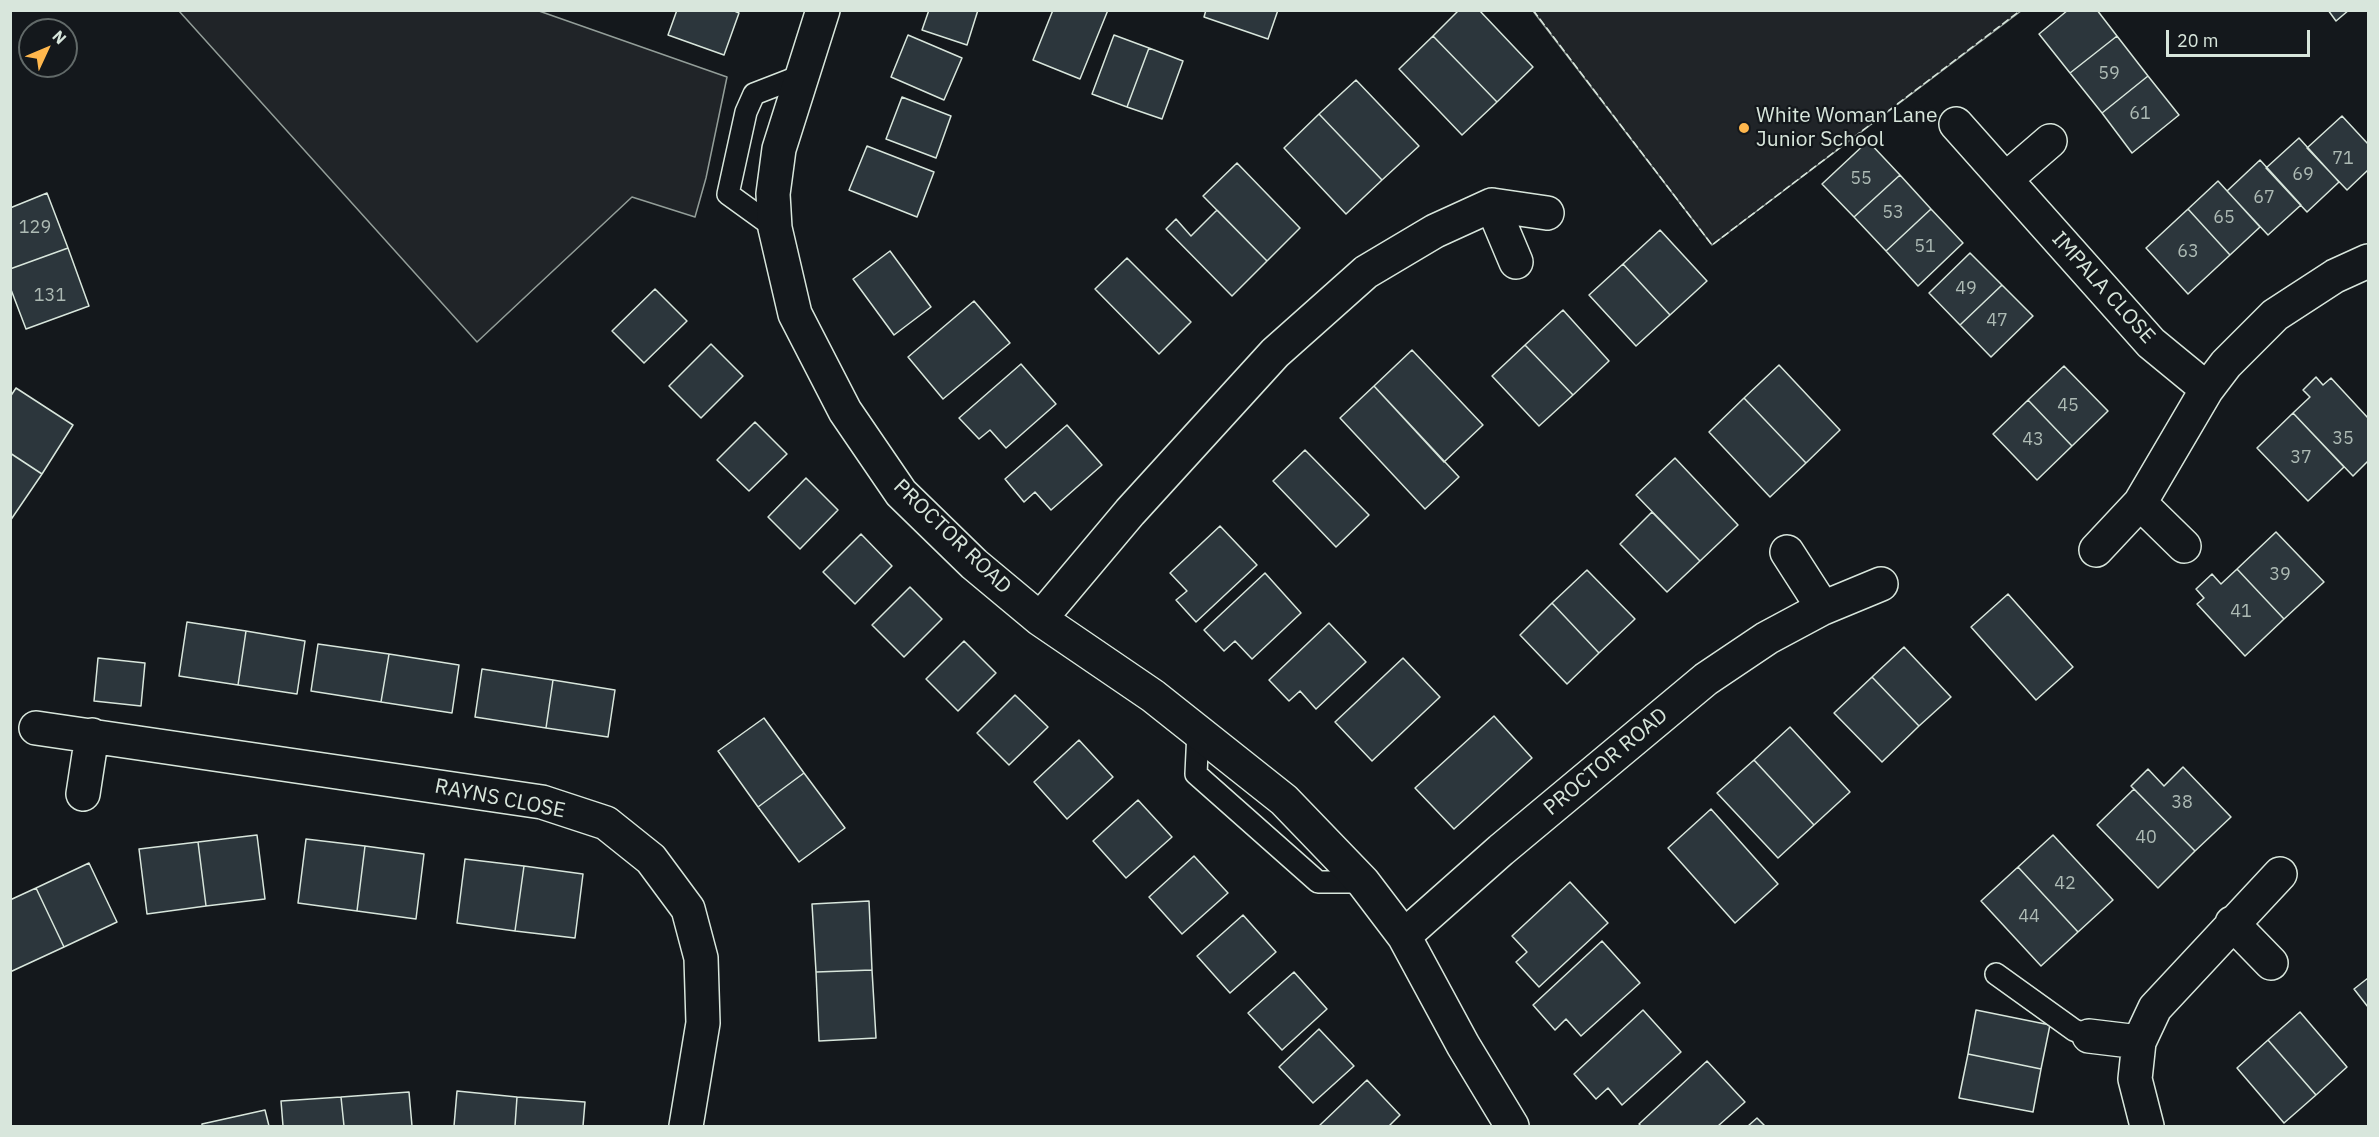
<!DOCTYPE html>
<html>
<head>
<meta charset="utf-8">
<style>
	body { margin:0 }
	#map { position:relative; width:2379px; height:1137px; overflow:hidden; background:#14181c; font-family:"IBM Plex Sans",sans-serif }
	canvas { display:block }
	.frame { position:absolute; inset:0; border:12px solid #d8e6dc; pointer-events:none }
	.north { position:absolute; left:18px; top:18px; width:60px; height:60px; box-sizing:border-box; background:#14181c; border:2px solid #626a69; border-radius:50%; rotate:46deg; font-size:16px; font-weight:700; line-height:24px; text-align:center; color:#d8e6dc }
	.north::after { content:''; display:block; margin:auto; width:21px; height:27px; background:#ffb74d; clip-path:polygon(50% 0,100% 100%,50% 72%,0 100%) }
	.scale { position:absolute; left:2166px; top:30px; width:144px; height:27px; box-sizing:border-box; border:3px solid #d8e6dc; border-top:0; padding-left:8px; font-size:18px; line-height:21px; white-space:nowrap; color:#d8e6dc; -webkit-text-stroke:4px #14181c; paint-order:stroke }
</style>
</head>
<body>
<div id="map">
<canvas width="2379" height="1137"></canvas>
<div class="frame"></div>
<div class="north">N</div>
<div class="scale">20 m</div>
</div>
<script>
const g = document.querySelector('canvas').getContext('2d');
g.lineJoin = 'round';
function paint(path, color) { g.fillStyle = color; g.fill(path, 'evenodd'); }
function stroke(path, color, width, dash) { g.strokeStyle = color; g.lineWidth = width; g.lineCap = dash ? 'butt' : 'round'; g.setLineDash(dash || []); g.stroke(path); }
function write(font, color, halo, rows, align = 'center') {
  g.font = font + ' "IBM Plex Sans",sans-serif'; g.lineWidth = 4.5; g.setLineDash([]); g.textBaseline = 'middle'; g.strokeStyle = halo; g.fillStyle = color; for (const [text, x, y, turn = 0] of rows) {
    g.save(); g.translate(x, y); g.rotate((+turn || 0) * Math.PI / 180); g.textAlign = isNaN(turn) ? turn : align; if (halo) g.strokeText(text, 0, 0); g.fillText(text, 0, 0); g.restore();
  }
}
const green = new Path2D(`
	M 179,11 L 539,11 L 727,77 L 706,178 L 695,217 L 632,197 L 477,342 Z
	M 1533,11 L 2021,11 L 1712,245 Z`);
paint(green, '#202428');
stroke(green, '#939e99', 1.5);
const building = new Path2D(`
	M 677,10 L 732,10 L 739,13 L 724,55 L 668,35 Z
	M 929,10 L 978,10 L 967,45 L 922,30 Z
	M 1053,10 L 1108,10 L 1080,79 L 1033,60 Z
	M 1206,10 L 1278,10 L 1268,39 L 1204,17 Z
	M 1459,10 L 1479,10 L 1533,67 L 1497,102 L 1433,36 Z
	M 2068,10 L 2097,10 L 2117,36 L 2070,73 L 2039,34 Z
	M 2328,10 L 2349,10 L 2336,21 Z
	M 908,35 L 962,58 L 944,100 L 891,77 Z
	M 1114,35 L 1149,48 L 1127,107 L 1092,94 Z
	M 1433,36 L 1497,102 L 1462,135 L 1399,69 Z
	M 2117,36 L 2148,76 L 2102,113 L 2070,73 Z
	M 1149,48 L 1183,61 L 1162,119 L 1127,107 Z
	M 2148,76 L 2179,115 L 2132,153 L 2102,113 Z
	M 1356,80 L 1419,146 L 1382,180 L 1319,114 Z
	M 902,97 L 951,116 L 936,158 L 886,139 Z
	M 1319,114 L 1382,180 L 1346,214 L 1284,148 Z
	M 2342,116 L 2368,144 L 2368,170 L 2347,190 L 2307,148 Z
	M 2299,138 L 2339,182 L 2307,212 L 2266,168 Z
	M 1868,141 L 1900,175 L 1854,217 L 1822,184 Z
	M 867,146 L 934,172 L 917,217 L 849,190 Z
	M 2260,160 L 2301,205 L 2268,235 L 2227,191 Z
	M 1237,163 L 1300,228 L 1267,261 L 1203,196 Z
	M 1900,175 L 1931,209 L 1886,251 L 1854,217 Z
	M 2218,181 L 2260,227 L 2230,255 L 2188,209 Z
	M 47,193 L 68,248 L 10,269 L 10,208 Z
	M 1931,209 L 1963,243 L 1918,286 L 1886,251 Z
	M 2188,209 L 2230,255 L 2188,294 L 2146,248 Z
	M 1217,210 L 1267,261 L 1232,296 L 1166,229 L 1176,219 L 1191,236 Z
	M 1660,230 L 1707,281 L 1670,315 L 1623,264 Z
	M 68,248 L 89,306 L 26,329 L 10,287 L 10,269 Z
	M 890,251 L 931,307 L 894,335 L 853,279 Z
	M 1970,253 L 2002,285 L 1960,325 L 1929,293 Z
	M 1127,258 L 1191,322 L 1159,354 L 1095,289 Z
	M 1623,264 L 1670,315 L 1636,346 L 1589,295 Z
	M 2002,285 L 2033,316 L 1991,357 L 1960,325 Z
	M 655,289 L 687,321 L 644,363 L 612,331 Z
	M 974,301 L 1010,343 L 943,399 L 908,357 Z
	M 1563,310 L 1609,361 L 1573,395 L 1525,345 Z
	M 711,344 L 743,376 L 701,418 L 669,386 Z
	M 1525,345 L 1573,395 L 1539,426 L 1492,376 Z
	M 1412,350 L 1483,425 L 1444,462 L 1374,386 Z
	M 1021,364 L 1056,404 L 1006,448 L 990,430 L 979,439 L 959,418 Z
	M 1779,365 L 1840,430 L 1806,463 L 1744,398 Z
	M 2064,366 L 2108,411 L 2072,446 L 2028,400 Z
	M 2316,377 L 2323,385 L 2331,378 L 2368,418 L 2368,461 L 2353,476 L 2293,413 L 2310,397 L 2303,390 Z
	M 1374,386 L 1459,477 L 1425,509 L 1340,418 Z
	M 16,388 L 73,425 L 42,474 L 10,453 L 10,397 Z
	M 1744,398 L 1806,463 L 1770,497 L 1709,432 Z
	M 2028,400 L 2072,446 L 2037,480 L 1993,434 Z
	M 2293,413 L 2344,467 L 2308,501 L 2257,448 Z
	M 755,422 L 787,454 L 749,491 L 717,460 Z
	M 1067,425 L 1102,465 L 1051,510 L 1035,492 L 1024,502 L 1005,479 Z
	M 1305,450 L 1369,515 L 1336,547 L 1273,481 Z
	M 10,453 L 42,474 L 10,521 Z
	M 1675,458 L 1738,525 L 1700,561 L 1636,495 Z
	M 806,478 L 838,510 L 800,549 L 768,517 Z
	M 1652,512 L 1700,561 L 1667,592 L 1620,544 Z
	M 1220,526 L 1257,565 L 1196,622 L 1176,600 L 1187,591 L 1170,573 Z
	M 2276,532 L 2324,582 L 2284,619 L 2237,569 Z
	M 861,534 L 892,566 L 855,604 L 823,572 Z
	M 2237,569 L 2284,619 L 2245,656 L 2197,604 L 2204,598 L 2196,589 L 2212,574 L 2221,584 Z
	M 1587,570 L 1635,619 L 1599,653 L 1552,603 Z
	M 1265,573 L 1301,613 L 1252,659 L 1235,641 L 1224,651 L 1204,630 Z
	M 910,587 L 942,619 L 904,657 L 872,625 Z
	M 2008,594 L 2073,667 L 2036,700 L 1971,627 Z
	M 1552,603 L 1599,653 L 1567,684 L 1520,635 Z
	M 187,622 L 246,631 L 238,685 L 179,676 Z
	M 1329,623 L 1366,662 L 1316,709 L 1300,691 L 1289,701 L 1269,680 Z
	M 246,631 L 305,641 L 297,694 L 238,685 Z
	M 964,641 L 996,673 L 958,711 L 926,679 Z
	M 318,644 L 389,654 L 381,702 L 311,691 Z
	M 1904,647 L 1951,697 L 1919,726 L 1872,677 Z
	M 389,654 L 459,665 L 452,713 L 381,702 Z
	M 98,658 L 145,663 L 141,706 L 94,701 Z
	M 1403,658 L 1440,697 L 1372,761 L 1335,722 Z
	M 482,669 L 553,680 L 546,728 L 475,717 Z
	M 1872,677 L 1919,726 L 1882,762 L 1834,713 Z
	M 553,680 L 615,690 L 608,737 L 546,728 Z
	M 1015,695 L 1048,727 L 1009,765 L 977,733 Z
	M 1494,716 L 1532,758 L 1454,829 L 1415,788 Z
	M 764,718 L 804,773 L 758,807 L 718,751 Z
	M 1790,727 L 1850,792 L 1814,825 L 1754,760 Z
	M 1079,740 L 1113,777 L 1067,819 L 1034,782 Z
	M 1754,760 L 1814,825 L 1778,858 L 1717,793 Z
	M 2183,767 L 2231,817 L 2195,851 L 2131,786 L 2148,769 L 2164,786 Z
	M 804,773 L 845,828 L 799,862 L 758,807 Z
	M 2134,789 L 2195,851 L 2158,888 L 2097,825 Z
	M 1138,800 L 1172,837 L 1126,878 L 1093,841 Z
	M 1711,809 L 1778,884 L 1735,923 L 1668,848 Z
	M 257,835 L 265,899 L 206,906 L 198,842 Z
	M 2053,835 L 2113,900 L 2078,932 L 2018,867 Z
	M 306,839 L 365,846 L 357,911 L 298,903 Z
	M 198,842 L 206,906 L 147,914 L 139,849 Z
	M 365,846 L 424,854 L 416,919 L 357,911 Z
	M 1194,856 L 1228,893 L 1182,934 L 1149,897 Z
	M 465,859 L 524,866 L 515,931 L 457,923 Z
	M 89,863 L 117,922 L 64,947 L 36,888 Z
	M 524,866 L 583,874 L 575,938 L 515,931 Z
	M 2018,867 L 2078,932 L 2041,966 L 1981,901 Z
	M 1570,882 L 1608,923 L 1539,987 L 1516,962 L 1527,952 L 1512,936 Z
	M 36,888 L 64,947 L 10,972 L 10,900 Z
	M 869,901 L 872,970 L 816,972 L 812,904 Z
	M 1243,915 L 1276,952 L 1230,993 L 1197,956 Z
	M 1602,941 L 1640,983 L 1581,1036 L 1566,1019 L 1555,1030 L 1533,1005 Z
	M 872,970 L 876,1038 L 819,1041 L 816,972 Z
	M 1294,972 L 1327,1009 L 1282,1050 L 1248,1013 Z
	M 2368,978 L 2368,1007 L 2354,989 Z
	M 1643,1010 L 1681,1052 L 1622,1105 L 1608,1088 L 1596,1099 L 1574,1074 Z
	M 1976,1010 L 2050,1025 L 2041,1069 L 1968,1054 Z
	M 2300,1012 L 2347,1067 L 2316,1095 L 2268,1040 Z
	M 1319,1029 L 1354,1066 L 1313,1103 L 1279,1067 Z
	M 2268,1040 L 2316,1095 L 2284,1123 L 2237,1068 Z
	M 1968,1054 L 2041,1069 L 2033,1112 L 1959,1098 Z
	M 1707,1061 L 1745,1102 L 1718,1126 L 1641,1126 L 1639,1124 Z
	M 1367,1080 L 1400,1115 L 1389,1126 L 1319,1126 Z
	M 457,1091 L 517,1097 L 515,1126 L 454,1126 Z
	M 409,1092 L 412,1126 L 344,1126 L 341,1097 Z
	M 341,1097 L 344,1126 L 283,1126 L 281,1101 Z
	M 517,1097 L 585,1102 L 583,1126 L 515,1126 Z
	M 265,1110 L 269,1126 L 202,1126 L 202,1124 Z
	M 1757,1118 L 1765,1126 L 1748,1126 Z`);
paint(building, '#2c363c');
stroke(building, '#d8e6dc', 1.5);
const service = new Path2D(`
	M 775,228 L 728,194 L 746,112 L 754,94 L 803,75
	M 1198,731 L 1196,774 L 1318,882 L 1363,882
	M 1996,974 L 2074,1030 L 2089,1036`);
const minor = new Path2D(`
	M 823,10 L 779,149 L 773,194 L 775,228 L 795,314 L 845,411 L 901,493 L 974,564 L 1040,619 L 1153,696 L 1284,800 L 1363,882 L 1404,936 L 1463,1045 L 1512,1126
	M 1956,124 L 2151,343 L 2207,389
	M 2006,179 L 2050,141
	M 1492,205 L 1516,262
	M 2140,503 L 2184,546
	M 2096,550 L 2140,503 L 2207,389 L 2226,364 L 2275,315 L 2335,276 L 2368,261
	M 1787,552 L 1823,608
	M 1040,619 L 1130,512 L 1275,353 L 1366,272 L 1435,231 L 1492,205 L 1547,213
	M 36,728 L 542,802 L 606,823 L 651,859 L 688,909 L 701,958 L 703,1023 L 686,1126
	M 83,794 L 92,735
	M 2232,923 L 2271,963
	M 1404,936 L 1501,850 L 1706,679 L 1767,638 L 1823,608 L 1881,584
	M 2089,1036 L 2139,1042
	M 2147,1126 L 2135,1079 L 2139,1042 L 2155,1008 L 2280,874`);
stroke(service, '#d8e6dc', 24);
stroke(minor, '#d8e6dc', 36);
stroke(service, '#14181c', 21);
stroke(minor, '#14181c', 33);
stroke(new Path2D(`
	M 1533,10 L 1712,245 L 2021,10`), '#d8e6dc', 1.5, [8, 3]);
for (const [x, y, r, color] of [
	[1744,128,6,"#ffb74d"]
]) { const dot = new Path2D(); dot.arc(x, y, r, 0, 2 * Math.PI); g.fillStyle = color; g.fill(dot); stroke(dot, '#14181c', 2); }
write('18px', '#adbab4', null, [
	["59",2109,74],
	["61",2140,114],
	["71",2343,159],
	["69",2303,175],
	["55",1861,179],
	["67",2264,198],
	["53",1893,213],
	["65",2224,218],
	["129",35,228],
	["51",1925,247],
	["63",2188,252],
	["49",1966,289],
	["131",50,296],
	["47",1997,321],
	["45",2068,406],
	["35",2343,439],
	["43",2033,440],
	["37",2301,458],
	["39",2280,575],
	["41",2241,612],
	["38",2182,803],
	["40",2146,838],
	["42",2065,884],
	["44",2029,917]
]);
write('21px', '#d8e6dc', '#14181c', [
	["White Woman Lane",1756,116],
	["Junior School",1756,140]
], 'left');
write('21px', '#d8e6dc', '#14181c', [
	["IMPALA CLOSE",2103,288,48],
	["PROCTOR ROAD",952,537,44],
	["PROCTOR ROAD",1606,762,-40],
	["RAYNS CLOSE",500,799,11]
]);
</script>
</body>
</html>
